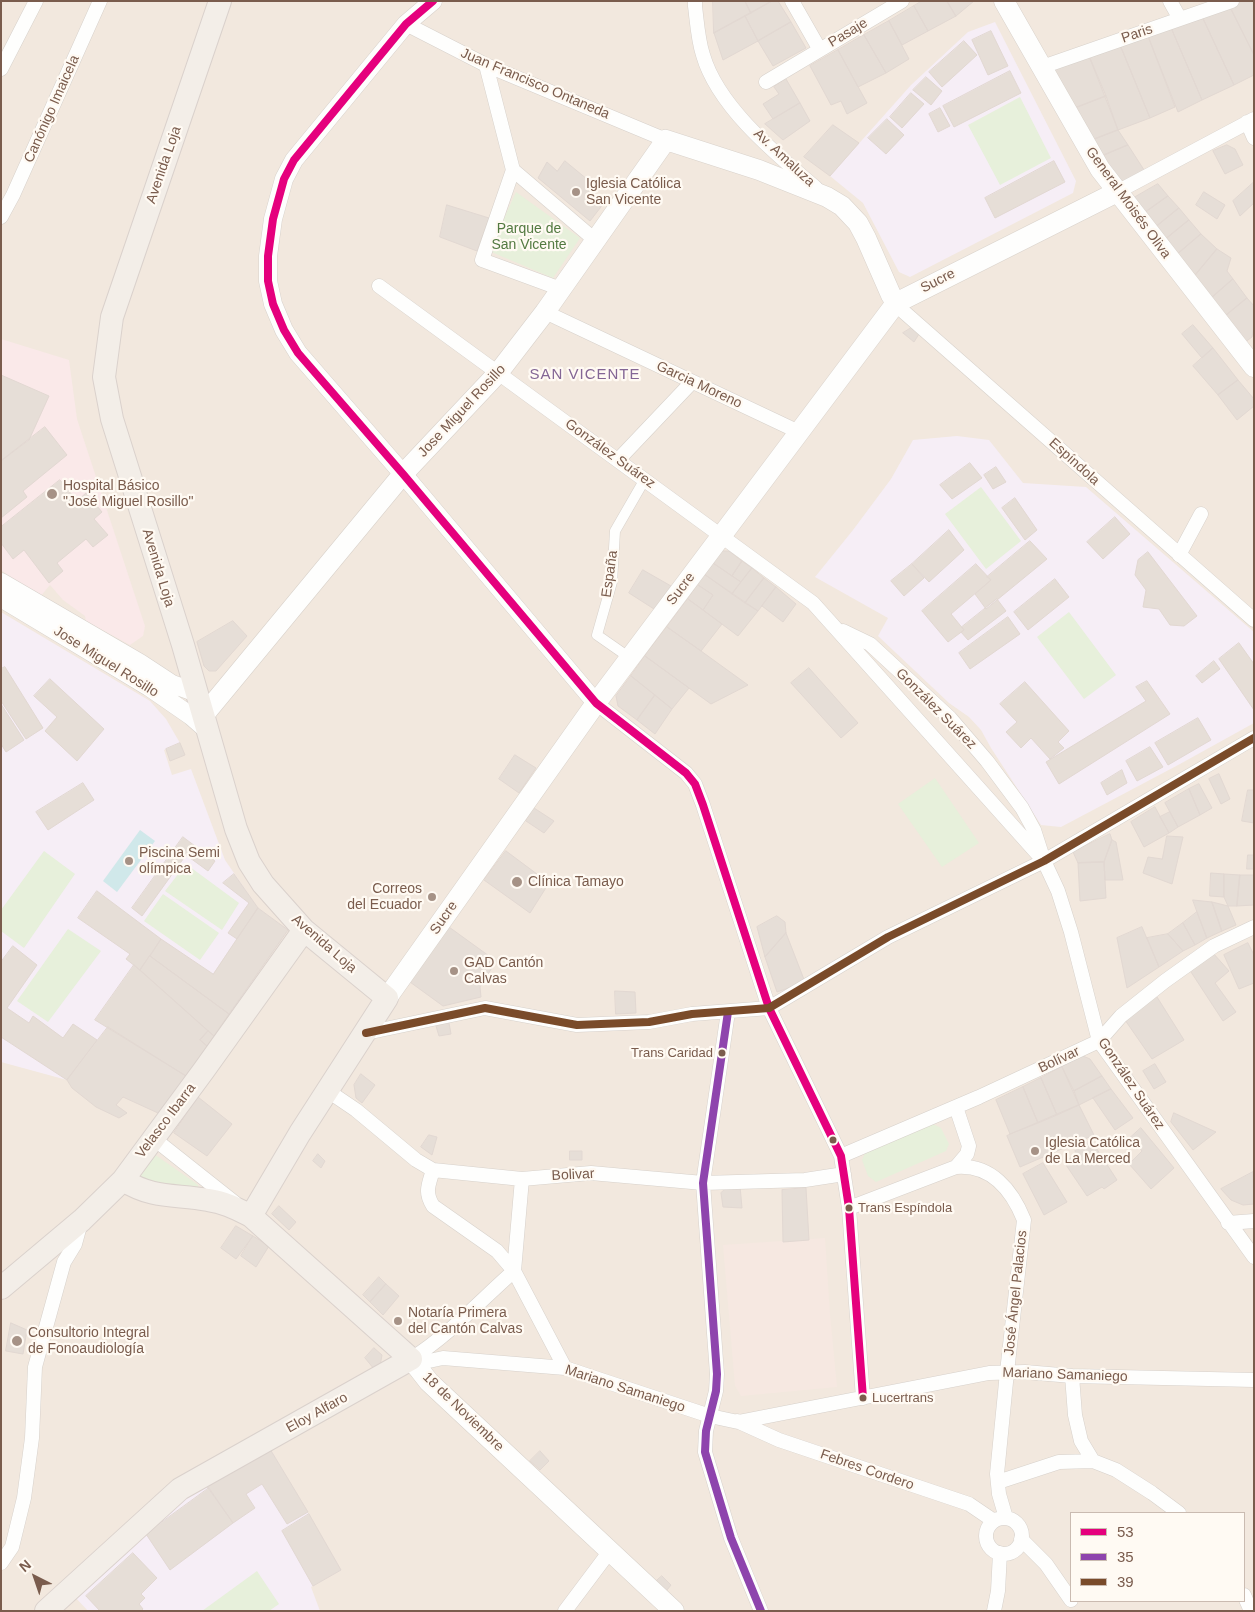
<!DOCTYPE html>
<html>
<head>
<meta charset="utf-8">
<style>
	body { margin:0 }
	#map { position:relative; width:1255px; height:1612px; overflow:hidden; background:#f9f5f0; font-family:Arial,sans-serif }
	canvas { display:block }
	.frame { position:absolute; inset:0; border:2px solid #7a5c4d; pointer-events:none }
	.legend { position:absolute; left:1070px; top:1512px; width:175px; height:90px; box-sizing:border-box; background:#fffaf3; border:1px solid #cabbb1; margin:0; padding:6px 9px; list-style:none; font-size:15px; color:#7a5c4d }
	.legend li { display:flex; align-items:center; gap:10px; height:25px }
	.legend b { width:25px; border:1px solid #cabbb1 }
	.north { position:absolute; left:10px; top:1552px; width:50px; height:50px; -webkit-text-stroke:4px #fffaf3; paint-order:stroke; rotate:319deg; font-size:14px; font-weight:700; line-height:20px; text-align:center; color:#7a5c4d }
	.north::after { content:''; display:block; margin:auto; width:18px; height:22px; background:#7a5c4d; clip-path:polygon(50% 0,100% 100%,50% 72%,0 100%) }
</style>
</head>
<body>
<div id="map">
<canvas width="1255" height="1612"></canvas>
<div class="frame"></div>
<ul class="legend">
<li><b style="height:6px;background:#e5007d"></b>53</li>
<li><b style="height:6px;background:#8e44ad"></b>35</li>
<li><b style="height:6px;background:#7a4b2a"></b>39</li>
</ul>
<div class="north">N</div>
</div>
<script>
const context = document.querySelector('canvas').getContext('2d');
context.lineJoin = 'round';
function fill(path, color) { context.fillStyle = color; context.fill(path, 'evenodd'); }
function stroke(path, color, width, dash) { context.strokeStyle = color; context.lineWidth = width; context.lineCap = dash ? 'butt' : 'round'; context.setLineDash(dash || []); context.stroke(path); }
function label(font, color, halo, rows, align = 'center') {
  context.font = font + ' Arial,sans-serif'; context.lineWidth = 4.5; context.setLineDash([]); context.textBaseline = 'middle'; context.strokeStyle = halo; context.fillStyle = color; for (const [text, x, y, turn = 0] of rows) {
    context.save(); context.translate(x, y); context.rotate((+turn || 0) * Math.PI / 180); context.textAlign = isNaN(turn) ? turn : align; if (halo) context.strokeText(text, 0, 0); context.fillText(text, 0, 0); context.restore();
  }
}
const residential = new Path2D(`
	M1 1H1254V1611H1ZM1071 1513H1244V1601H1071Z`);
const commercial = new Path2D(`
	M825 1238 830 1314 837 1387 741 1396 735 1386 723 1245Z`);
const education = new Path2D(`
	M995 22 1076 181 1073 193 910 277 899 272 863 203 830 176 911 85 968 32Z
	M957 436 989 440 1023 483 1086 487 1254 632V723L1180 764 1061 827 1041 825 991 748 981 730 969 717 949 703 878 636 888 618 815 577 853 530 891 479 913 440Z
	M1 612 150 701 166 719 180 743 164 750 172 775 191 769 225 860 258 908 288 930 229 1014 150 956 140 970 134 966 95 1020 108 1027 67 1080 1 1062Z
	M268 1445 341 1570 311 1587 320 1611H88L74 1596 143 1533 210 1478Z`);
const medical = new Path2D(`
	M1 339 69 360 77 419 145 626 143 636 130 645 86 621 85 616 63 600 50 585 40 597 1 570Z`);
const green = new Path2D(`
	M1020 97 1051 158 1000 185 968 125Z
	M516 192 580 238 553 278 489 251Z
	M981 487 1021 541 986 569 945 514Z
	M1069 612 1116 675 1084 699 1037 637Z
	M935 778 979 843 942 867 898 804Z
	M44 851 75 874 24 948 1 931V910Z
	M186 864 239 903 222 930 165 891Z
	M163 894 219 933 200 960 144 921Z
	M68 929 101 951 48 1022 17 1001Z
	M933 1124 941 1128 949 1144 946 1151 876 1182 868 1176 862 1160 865 1153Z
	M154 1154 194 1182 198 1185V1188L142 1183 139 1174Z
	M257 1571 279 1604 269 1611H202Z`);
const water = new Path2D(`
	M140 830 155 841 117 892 103 881Z`);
const building = new Path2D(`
	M713 1H745L751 13 714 33Z
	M745 1H772L751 13Z
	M772 1H778L791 22 758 41 745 16Z
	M922 1H947L956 16 928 31 914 6Z
	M947 1H974L956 16Z
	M1232 1H1254V55L1228 3Z
	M1228 3 1254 55V75L1234 85 1200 12Z
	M914 6 928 31 902 45 889 21Z
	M1200 12 1234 85 1202 100 1169 23Z
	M745 16 758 41 723 60 714 33Z
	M889 21 909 59 886 73 864 35Z
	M791 22 806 48 773 66 758 41Z
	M1169 23 1202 100 1178 112 1146 31Z
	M991 31 1008 66 988 75 972 40Z
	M1146 31 1175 107 1150 118 1118 40Z
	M864 35 886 73 858 87 838 50Z
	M1118 40 1150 118 1118 130 1087 51Z
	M964 41 977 55 942 87 929 72Z
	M838 50 867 103 847 114 841 101 831 105 810 66Z
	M1087 51 1106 96 1070 110 1045 66Z
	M1010 71 1021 93 954 127 943 106Z
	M926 77 942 91 931 105 913 90Z
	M786 79 800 103 773 119 763 104 779 94 774 87Z
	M911 93 924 104 902 128 890 117Z
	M1106 96 1118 130 1087 142 1070 110Z
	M800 103 810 121 783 140 765 124Z
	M940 108 950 126 938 132 929 114Z
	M887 119 904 135 886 154 868 138Z
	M833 125 859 143 830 176 804 157Z
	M1118 130 1128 145 1097 158 1087 142Z
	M1128 145 1146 173 1117 188 1097 158Z
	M1227 145 1235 149 1243 165 1225 174 1213 151Z
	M565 161 599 189 595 194 604 203 590 221 538 178 547 162 557 171Z
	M1054 161 1065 182 995 218 985 198Z
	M1254 182V203L1240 216 1233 201Z
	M1158 184 1168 196 1140 216 1131 204 1135 197Z
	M1204 192 1225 205 1217 219 1196 205Z
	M1168 196 1179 208 1152 230 1140 216Z
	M447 205 489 218 477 251 440 237Z
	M1179 208 1189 220 1162 242 1152 230Z
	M1189 220 1201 234 1174 257 1162 242Z
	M1201 234 1217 249 1192 279 1174 257Z
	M1217 249 1231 258 1227 271 1233 279 1209 300 1192 279Z
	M1233 279 1247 298 1224 317 1209 300Z
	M1247 298 1254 306V327L1252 337 1244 343 1224 317Z
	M1193 325 1213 348 1202 358 1182 334Z
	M913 327 919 334 914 342 903 333Z
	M1213 348 1238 380 1218 395 1193 366Z
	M1 375 49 396 29 440 1 461Z
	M1238 380 1254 399V406L1237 420 1218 395Z
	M45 427 67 455 23 491 27 497 1 518V461Z
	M970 463 982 478 952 499 940 485Z
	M996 467 1006 482 993 489 984 475Z
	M60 480 77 501 86 493 102 512 94 519 108 535 93 547 86 539 57 563 63 571 49 583 24 550 13 559 1 543V527Z
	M1015 498 1037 530 1025 540 1002 508Z
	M1115 517 1130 534 1103 559 1087 542Z
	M949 530 964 550 929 582 912 564Z
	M1030 541 1047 559 986 609 975 594 991 580 987 577Z
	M721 551H729L742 561 732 576 713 563Z
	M1148 552 1197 616 1184 626 1170 625 1159 609 1143 607 1146 590 1135 575 1138 560Z
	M742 561 752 568 741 582 732 576Z
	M713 563 741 582 732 594 704 574Z
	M912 564 924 578 904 596 891 581Z
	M976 564 991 580 951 614 964 630 948 642 922 611Z
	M752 568 764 578 745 603 732 594Z
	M643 570 671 586 654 609 629 593Z
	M704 574 758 611 738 636 703 610 713 595 698 585Z
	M764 578 776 587 758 611 745 603Z
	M1055 579 1069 597 1028 630 1014 612Z
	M698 585 713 595 703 610 688 599Z
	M776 587 796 604 783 622 762 606Z
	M688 599 722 624 701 651 667 627Z
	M997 599 1006 611 968 640 961 632 964 630 962 627Z
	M1008 617 1020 634 970 669 959 653Z
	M233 621 247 636 216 671H209L204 666 197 642Z
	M667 627 701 651 748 685 711 704 645 656Z
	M1239 643 1254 664V710L1219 659Z
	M645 656 689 688 672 709 631 676Z
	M1214 661 1220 669 1202 683 1196 676Z
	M5 667 43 728 26 739 1 701V669Z
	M809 668 858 723 841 738 791 683Z
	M631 676 655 695 637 720 618 706 616 696Z
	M50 679 104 729 77 761 45 731 57 717 34 696Z
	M1147 681 1170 714 1059 784 1046 762 1146 701 1136 687Z
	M1025 682 1069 731 1058 742 1064 748 1050 759 1031 738 1021 748 1006 732 1017 722 1000 704Z
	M655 695 672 709 655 734 637 720Z
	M1 704 24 740 6 752 1 744Z
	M1198 718 1211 740 1168 765 1155 743Z
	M180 743 185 755 170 761 166 749Z
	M1150 747 1163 767 1137 781 1126 761Z
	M515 755 536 768 519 793 499 779Z
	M1122 770 1127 783 1107 795 1101 783Z
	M1219 774 1230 799 1221 804 1209 779Z
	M83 783 94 800 48 830 36 812Z
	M1199 784 1212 808 1200 815 1189 789Z
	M1189 789 1200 815 1178 827 1165 803Z
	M1248 790H1254V823L1242 821Z
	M1155 807 1169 833 1144 847 1131 822Z
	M534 808 554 821 544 833 526 821Z
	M1170 812 1178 827 1169 833 1160 817Z
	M1110 834 1112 840 1104 862 1078 863 1073 852Z
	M1167 836 1183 837 1172 884 1143 873 1148 857 1162 859Z
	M183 837 215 861 208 871 186 855 142 916 132 908Z
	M1112 840 1116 842 1123 880H1105L1104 862Z
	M506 851 549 883 530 913 484 880Z
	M1248 855H1254V869H1247Z
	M1104 862 1106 898 1080 901 1078 863Z
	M1211 873 1224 874V897L1210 896Z
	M234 874 258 908 237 939 228 933 249 903 223 883Z
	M1224 874 1240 875 1237 906H1228L1224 897Z
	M1240 875H1254V905L1237 906Z
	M97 891 161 939 140 970 126 959 130 954 78 918Z
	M1193 900 1212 902 1222 931 1207 938Z
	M1212 902 1228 906 1236 925 1222 931Z
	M258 908 288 930 229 1014 150 956 161 939 213 974Z
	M1197 912 1207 938 1195 945 1183 923Z
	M777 916 785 922 786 933 765 957 757 927Z
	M1183 923 1195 945 1183 951 1168 934Z
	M449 927 496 961 480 987 481 997 443 1006 410 982Z
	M1142 927 1159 967 1127 988 1117 938Z
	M786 933 805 982 777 992 765 957Z
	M1168 934 1183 951 1159 967 1147 938Z
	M1248 943 1254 955V983L1239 989 1224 955Z
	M13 946 37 965 7 1008 29 1023 33 1016 63 1038 73 1024 97 1040 67 1080 1 1037V962Z
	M1213 953 1229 971 1215 983 1236 1012 1223 1021 1191 972Z
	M150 956 229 1014 214 1036 140 970Z
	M134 965 208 1031 200 1040 207 1046 186 1076 95 1020Z
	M615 991 635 992 636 1013 616 1014Z
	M1157 997 1184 1040 1152 1059 1125 1020Z
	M449 1023 451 1034 439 1036 436 1026Z
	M108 1027 186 1076 158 1113 123 1097 116 1105 127 1113 119 1118 96 1107 72 1088 67 1080Z
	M208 1031 214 1036 207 1046 200 1040Z
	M1083 1056 1090 1059 1102 1076 1074 1091 1062 1067Z
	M1155 1064 1166 1082 1154 1089 1143 1071Z
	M1062 1067 1079 1105 1057 1115 1041 1078Z
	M361 1074 375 1085 362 1103 356 1098 354 1085Z
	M1102 1076 1111 1089 1079 1105 1074 1091Z
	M1041 1078 1057 1115 1038 1123 1023 1087Z
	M1023 1087 1038 1123 1010 1134 996 1100Z
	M1111 1089 1133 1118 1115 1130 1093 1098Z
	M198 1097 232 1124 207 1156 174 1133Z
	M1079 1105 1094 1135 1020 1167 1007 1136Z
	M1174 1113 1216 1132 1193 1150 1171 1122Z
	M1141 1128 1174 1168 1151 1189 1129 1164 1142 1151 1130 1138Z
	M429 1135 437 1137 432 1155 421 1147Z
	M1091 1140 1117 1180 1104 1189 1102 1187 1087 1196 1064 1162 1077 1154 1075 1151Z
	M570 1151H582V1160H570Z
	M318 1154 325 1161 321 1168 313 1161Z
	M1043 1163 1067 1202 1044 1215 1023 1174Z
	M1253 1172 1254 1204 1243 1205 1231 1200 1221 1189Z
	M729 1186H740L742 1208 723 1207 721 1193Z
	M806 1188 809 1240 783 1242 782 1190Z
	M279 1206 296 1222 289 1230 272 1214Z
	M236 1226 253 1236 236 1259 221 1248Z
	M253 1236 269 1246 256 1267 241 1256Z
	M379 1277 386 1284 370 1302 363 1295Z
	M386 1284 399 1296 383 1315 370 1302Z
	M11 1323 27 1330 23 1354 6 1351Z
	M374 1348 382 1355 380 1366 374 1369 365 1358Z
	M270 1449 308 1512 287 1524 262 1484 246 1494 255 1508 233 1523 206 1485Z
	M540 1451 549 1461 540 1470 530 1461Z
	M209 1488 233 1523 170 1570 146 1534Z
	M309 1514 341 1570 313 1586 282 1531Z
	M133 1553 157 1578 141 1594 145 1598 139 1604 143 1609 141 1611H100L86 1596Z
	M662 1576 671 1585 663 1595 652 1585Z`);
const pedestrian = new Path2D(`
	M630 658 597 635 612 582 615 531 645 479`);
const minor = new Path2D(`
	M695 1V6C697 22 698 40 703 55 718 107 776 154 816 188
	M792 1 820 50
	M1170 1 1180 19
	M406 24 486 65 666 140
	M486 65 513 170
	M1042 67 1232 1
	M1 69 36 1
	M766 82 902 1
	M1247 122 1254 138
	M1117 192 1254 119
	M1 217 13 195 100 1
	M379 286 813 603 1044 861
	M561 289 482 260 513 170 595 240
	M896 303 904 312 1254 620
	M545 312 799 432
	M618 460 692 382
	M1179 555 1201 514
	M843 631 870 644 950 718 987 761 1022 808 1034 830 1044 861 1058 891 1071 932 1099 1041 1254 1257
	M596 703 686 773 695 784 703 805 769 1008 841 1156 849 1208 863 1398
	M728 1012 703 1183 717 1374 716 1391 706 1431 705 1452 731 1538 761 1611
	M366 1033 485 1008 577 1025 649 1022 692 1014 769 1008 888 937 1044 861 1254 738
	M328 1091 356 1110 416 1160 433 1170 522 1179 591 1173 703 1183 805 1180 844 1174
	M153 1138 235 1203
	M841 1156 979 1097 1099 1041 1121 1016 1165 981 1214 946 1254 927
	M956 1167 967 1154 969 1146 956 1107
	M433 1170C429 1184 424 1192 433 1206L497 1251 514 1271 565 1368
	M849 1208 956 1167C991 1164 1012 1190 1024 1220L1007 1372 997 1474 999 1494 1006 1518
	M1228 1223 1254 1221
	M411 1359 429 1361 443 1358 565 1368 710 1416 738 1422 989 1373 1025 1372 1072 1376 1254 1380
	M411 1359C449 1335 481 1300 514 1271L522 1179
	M1072 1376 1075 1415 1081 1441 1093 1461
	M737 1421 779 1440 969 1504 994 1521
	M998 1482 1059 1462 1093 1461 1116 1470 1152 1493 1179 1513
	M986 1536a18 18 0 1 1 36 0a18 18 0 1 1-36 0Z
	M1021 1539 1046 1564 1071 1600
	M1 1563 12 1547 24 1498 32 1438 35 1367 64 1262 75 1244 81 1222
	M1244 1595 1251 1611
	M565 1611 610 1551
	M994 1611 998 1591 1000 1553`);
const tertiary = new Path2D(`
	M433 1 406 24 294 160 284 179 273 219 268 256V281L273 304 284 330 298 353 403 474 596 703
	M1 582 140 663 172 684 197 693
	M1 598 149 687 191 716 207 730`);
const secondary = new Path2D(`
	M1004 1 1100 169 1254 367
	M203 716 403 474 498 373 545 312 666 140 759 170 827 197 842 206 858 223 866 238 891 295 896 303
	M387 998 596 703 896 303 1117 192
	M411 1359 429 1382 674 1611`);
const primary = new Path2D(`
	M220 1 112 317 104 377 112 419 183 645 236 829 249 862 263 884 304 930 387 998 300 1133 251 1216
	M1 1288 82 1220 123 1180 204 1070 304 930
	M46 1611 180 1489 411 1359 251 1216C237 1209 224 1202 208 1200 175 1194 153 1199 123 1180`);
const bus1 = new Path2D(`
	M433 1 406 24 294 160 284 179 273 219 268 256V281L273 304 284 330 298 353 403 474 596 703 686 773 695 784 703 805 769 1008 841 1156 849 1208 863 1398`);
const bus2 = new Path2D(`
	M728 1012 703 1183 717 1374 716 1391 706 1431 705 1452 731 1538 761 1611`);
const bus3 = new Path2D(`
	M366 1033 485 1008 577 1025 649 1022 692 1014 769 1008 888 937 1044 861 1254 738`);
const markers = [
	[576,192,5,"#a69286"],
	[52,494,6,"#a69286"],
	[129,861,5,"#a69286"],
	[517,882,6,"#a69286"],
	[432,897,5,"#a69286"],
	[454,971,5,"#a69286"],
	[722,1053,4.5,"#7a5c4d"],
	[833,1140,4.5,"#7a5c4d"],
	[1035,1151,5,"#a69286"],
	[849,1208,4.5,"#7a5c4d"],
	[398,1321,5,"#a69286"],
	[17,1341,6,"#a69286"],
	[863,1398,4.5,"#7a5c4d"]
];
const busNames = [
	["Trans Caridad",713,1053,"right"],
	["Trans Espíndola",858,1208],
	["Lucertrans",872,1398]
];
const streetNames = [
	["Pasaje",848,33,-31],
	["Paris",1137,34,-19],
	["Juan Francisco Ontaneda",535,84,23],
	["Canónigo Imaicela",52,109,-66],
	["Av. Amaluza",784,158,43],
	["Avenida Loja",164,165,-71],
	["General Moisés Oliva",1128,203,54],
	["Sucre",938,281,-27],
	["Garcia Moreno",699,385,25],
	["Jose Miguel Rosillo",462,411,-47],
	["González Suárez",610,454,36],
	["Espíndola",1074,462,42],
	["Avenida Loja",158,568,73],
	["España",610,574,-82],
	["Sucre",681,589,-53],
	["Jose Miguel Rosillo",106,662,32],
	["González Suárez",936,709,45],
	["Sucre",444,918,-55],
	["Avenida Loja",324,944,41],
	["Bolívar",1059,1060,-25],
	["González Suárez",1131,1084,56],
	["Velasco Ibarra",166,1121,-53],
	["Bolivar",573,1175,-3],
	["José Ángel Palacios",1016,1293,-84],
	["Mariano Samaniego",1065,1375,2],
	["Mariano Samaniego",625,1389,18],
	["18 de Noviembre",463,1412,44],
	["Eloy Alfaro",317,1413,-29],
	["Febres Cordero",867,1470,19]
];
const poiNames = [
	["Iglesia Católica",586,184],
	["San Vicente",586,200],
	["Hospital Básico",63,486],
	["\"José Miguel Rosillo\"",63,502],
	["Piscina Semi",139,853],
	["olímpica",139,869],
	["Clínica Tamayo",528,882],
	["Correos",422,889,"right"],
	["del Ecuador",422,905,"right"],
	["GAD Cantón",464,963],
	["Calvas",464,979],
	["Iglesia Católica",1045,1143],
	["de La Merced",1045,1159],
	["Notaría Primera",408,1313],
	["del Cantón Calvas",408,1329],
	["Consultorio Integral",28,1333],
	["de Fonoaudiología",28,1349]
];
const parkNames = [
	["Parque de",529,229],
	["San Vicente",529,245]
];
const neighbourhoodNames = [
	["SAN VICENTE",585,375]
];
fill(residential, '#f2e8de');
fill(commercial, '#f6e8e1');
fill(education, '#f6eef6');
fill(medical, '#fae9e9');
fill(green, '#e7f0db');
fill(water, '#d0e8ea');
fill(building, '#e6ded7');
stroke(building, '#e2d8d2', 1);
stroke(pedestrian, '#d7d1cb', 11);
stroke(minor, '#d7d1cb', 15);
stroke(tertiary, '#d7d1cb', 19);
stroke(secondary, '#d9d2cb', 21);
stroke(primary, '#dad1cc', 24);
stroke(pedestrian, '#fefefd', 10);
stroke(minor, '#fefefd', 14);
stroke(tertiary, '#fefefd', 18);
stroke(secondary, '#fefefd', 20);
stroke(primary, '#f3eee8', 22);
stroke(bus1, '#e5007d', 8);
stroke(bus2, '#8e44ad', 8);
stroke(bus3, '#7a4b2a', 8);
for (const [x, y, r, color] of markers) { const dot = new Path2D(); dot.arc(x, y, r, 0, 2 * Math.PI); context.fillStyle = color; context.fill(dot); stroke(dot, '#fffaf3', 2); }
label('13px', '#7a5c4d', '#fffaf3', busNames, 'left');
label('14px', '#7a5c4d', '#fffaf3', streetNames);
label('14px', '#7a5c4d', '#fffaf3', poiNames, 'left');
label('14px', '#537a41', '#fffaf3', parkNames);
context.letterSpacing = '1px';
label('15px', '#846695', '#fffaf3', neighbourhoodNames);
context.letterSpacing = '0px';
</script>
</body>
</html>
